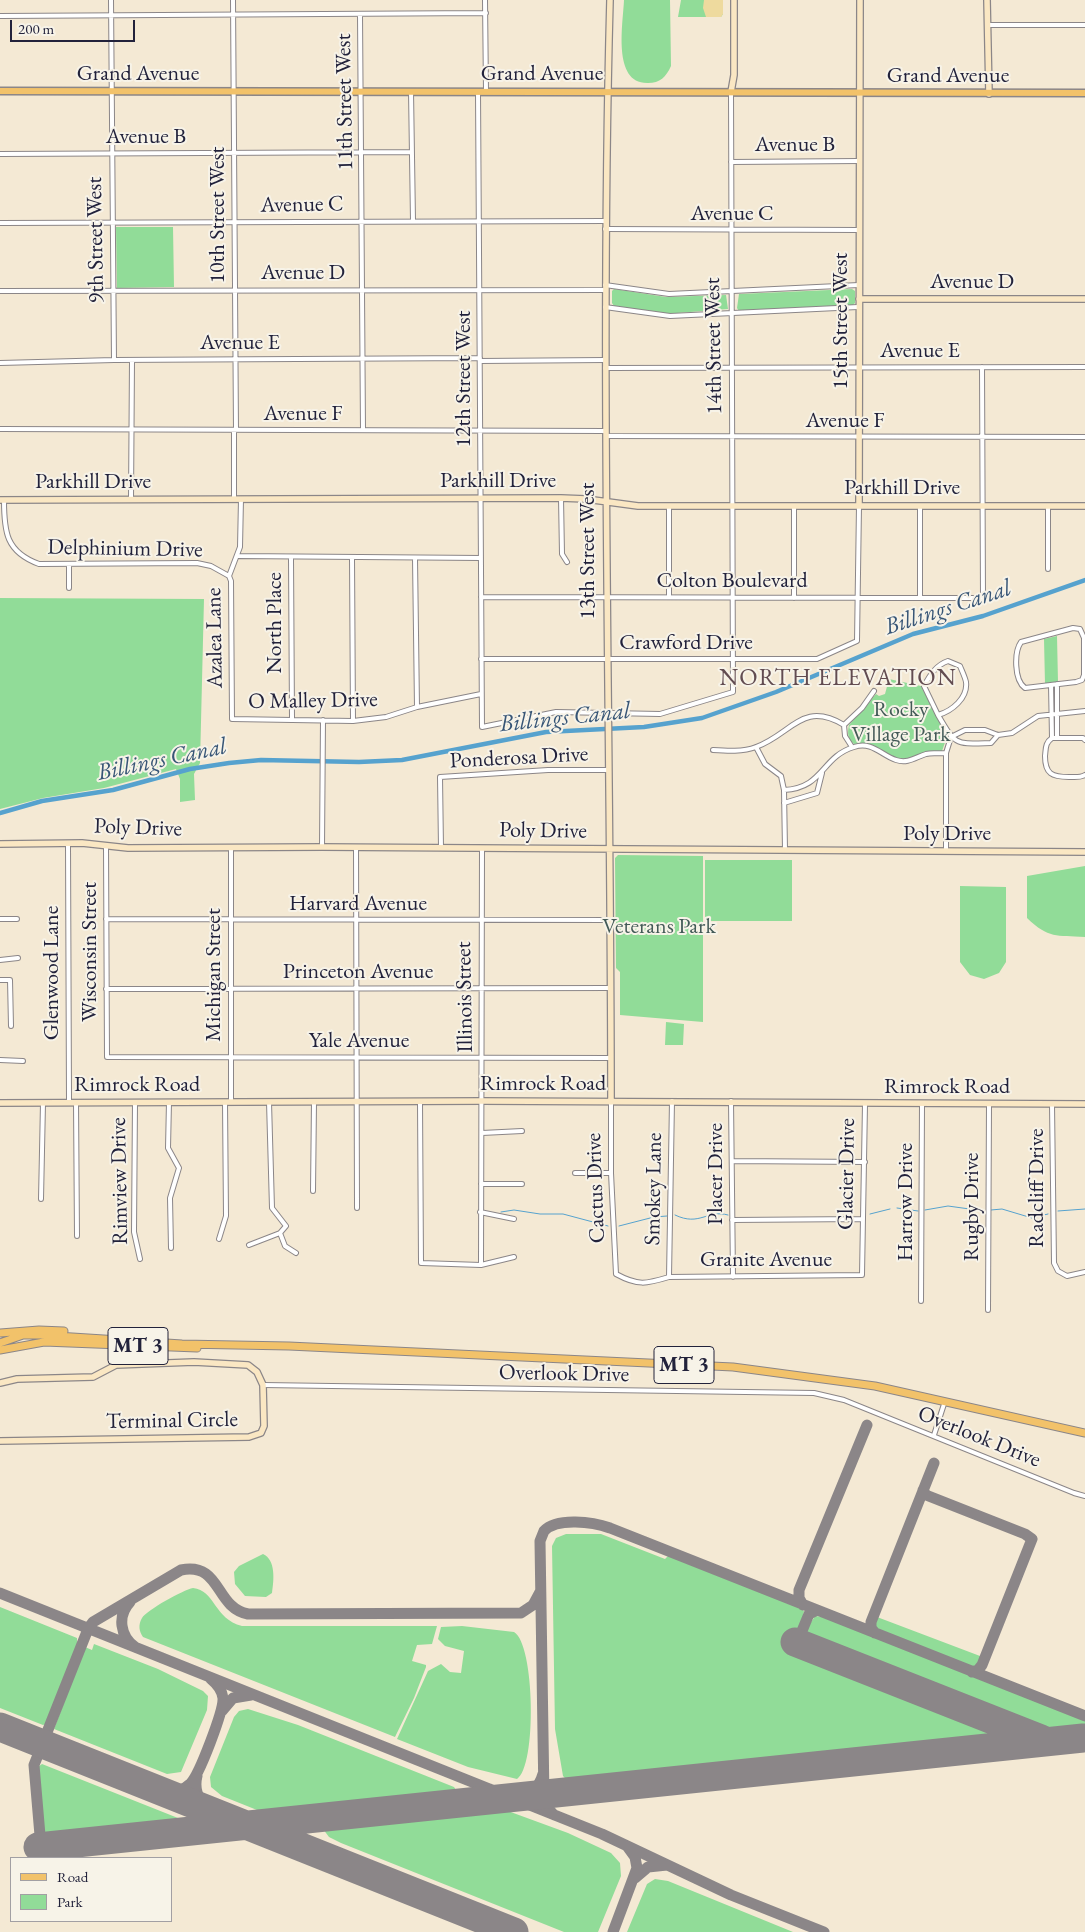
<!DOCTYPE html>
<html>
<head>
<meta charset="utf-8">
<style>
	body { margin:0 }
	#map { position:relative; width:1085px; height:1932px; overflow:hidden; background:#f4e9d4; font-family:"EB Garamond",serif }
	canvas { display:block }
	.legend { position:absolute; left:10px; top:1857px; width:162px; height:65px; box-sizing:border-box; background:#f7f3e8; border:1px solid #a29fa3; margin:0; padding:6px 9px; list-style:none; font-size:15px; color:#22223b }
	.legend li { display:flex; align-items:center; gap:10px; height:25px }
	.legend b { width:25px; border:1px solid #a29fa3 }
	.scale { position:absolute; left:10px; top:20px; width:125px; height:22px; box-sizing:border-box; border:2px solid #22223b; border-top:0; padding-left:6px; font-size:15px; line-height:18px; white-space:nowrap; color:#22223b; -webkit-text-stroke:4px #f7f3e8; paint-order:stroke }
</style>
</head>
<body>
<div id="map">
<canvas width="1085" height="1932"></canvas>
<ul class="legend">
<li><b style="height:6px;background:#f2c26a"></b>Road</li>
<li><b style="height:14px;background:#91dc98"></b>Park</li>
</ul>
<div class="scale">200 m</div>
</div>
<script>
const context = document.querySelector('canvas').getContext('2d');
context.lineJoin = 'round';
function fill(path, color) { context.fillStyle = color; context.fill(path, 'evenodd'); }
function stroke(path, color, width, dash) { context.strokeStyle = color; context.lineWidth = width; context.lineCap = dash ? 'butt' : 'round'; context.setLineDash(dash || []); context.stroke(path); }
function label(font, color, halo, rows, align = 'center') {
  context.font = font + ' "EB Garamond",serif'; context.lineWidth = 4; context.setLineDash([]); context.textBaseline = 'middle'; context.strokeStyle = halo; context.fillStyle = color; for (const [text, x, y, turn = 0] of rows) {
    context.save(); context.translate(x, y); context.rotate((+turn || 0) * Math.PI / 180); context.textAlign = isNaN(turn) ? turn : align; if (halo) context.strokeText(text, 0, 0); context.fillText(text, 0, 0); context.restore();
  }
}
const green = new Path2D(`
	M624 0H670L671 66C666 77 660 83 648 83 612 84 623 24 624 0Z
	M681 0H723V14L721 17H678Z
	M116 227H173L174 287 117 288Z
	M614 289 666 297 726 295 728 309 665 314 614 306 612 303V291Z
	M852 289 855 291V303L852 306 739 311 737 308 739 294Z
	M0 598 204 599 200 763 194 774 195 800 180 802V779L176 769 104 788 43 798 0 809Z
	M1057 636 1058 682 1045 684 1044 639Z
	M889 679 921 686 948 734 942 751C931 752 913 760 903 759 883 757 882 742 854 744 848 739 847 733 849 725L876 694 879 696 885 694Z
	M618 855 703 856V1022L620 1015V972L616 968 615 858Z
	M705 860H792V921H705Z
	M1085 866V937C1056 935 1049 939 1027 918V876Z
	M960 886 1006 887V962L999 973 984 979 970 975 960 962Z
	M666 1022 684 1024 683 1045H665Z
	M566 1534H601L665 1559 669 1555 798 1607 804 1611 802 1621 792 1649 999 1731 1000 1739 574 1784 573 1780 566 1779 563 1776 555 1729 552 1546 556 1538Z
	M263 1554C276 1560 274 1580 272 1593L266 1597 245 1596 235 1584 234 1572 239 1566Z
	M193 1588C215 1590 214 1619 242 1626H437L432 1644 417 1645 412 1661 426 1665V1667L414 1698 395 1737 143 1637C139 1631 138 1625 142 1618 147 1610 183 1590 193 1588Z
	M0 1607 77 1638V1648L46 1724 43 1725 0 1708Z
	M815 1616 824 1617 1085 1721V1730L1052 1734 1040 1732 805 1639 806 1630Z
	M877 1617 980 1656 982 1660 979 1666 971 1667 878 1630 874 1624Z
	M462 1626 514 1632C535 1644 537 1767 517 1779L468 1767 397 1739 428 1671 441 1664 450 1672 461 1673 464 1651 445 1646 438 1639 441 1627Z
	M94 1644 158 1669 203 1691 208 1696 207 1710 181 1772 167 1774 54 1729 85 1647 92 1650Z
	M248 1709 298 1725 454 1787 458 1793 455 1796 272 1816 222 1796 211 1787 210 1777 234 1717 239 1711Z
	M42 1764 183 1820 187 1824 49 1838 44 1832 38 1767Z
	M497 1807 568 1833 611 1853 620 1863 621 1876 598 1932H564L341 1843 329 1837 323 1829 328 1825Z
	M655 1879 668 1881 793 1932H627L647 1884Z`);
const sand = new Path2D(`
	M704 0H723V14L721 17H706L703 8Z`);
const stream = new Path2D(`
	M897 1208 918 1211
	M925 1210 948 1206 984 1211
	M991 1210 1002 1209 1032 1218 1048 1214
	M1058 1211 1085 1209
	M501 1212 514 1210 540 1214H563L608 1226
	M870 1214 890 1209
	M675 1215C700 1227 707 1209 728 1215
	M619 1226 654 1217 667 1216`);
const canal = new Path2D(`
	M0 813 42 801 113 790 190 769 229 763 261 760 359 762 402 760 546 732 644 727 702 718 776 692 913 634 983 616 1085 580`);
const taxiway = new Path2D(`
	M923 1490 926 1495 1025 1534 1032 1539 982 1665 978 1670 972 1672
	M0 1593 602 1834 731 1895 824 1932
	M130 1602C117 1616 120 1636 135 1647
	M803 1605 799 1598V1590L867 1425
	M875 1633 871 1628V1622L934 1463
	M797 1643 809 1614 817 1610
	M222 1711 233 1698 251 1695
	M1083 1738 1085 1737
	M197 1776C193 1792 200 1804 214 1813
	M161 1792C172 1793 182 1792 190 1784 199 1776 224 1710 223 1698 222 1690 217 1684 211 1679
	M511 1797C527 1799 539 1789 543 1774
	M488 1801 493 1796 490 1789
	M554 1815 547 1807 544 1799 540 1541 544 1531C557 1517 593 1522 610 1528L1085 1716
	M41 1847 34 1765 88 1629 93 1622 181 1570C222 1562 214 1607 248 1614L521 1613 533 1605 540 1592
	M635 1878 648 1867 667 1865
	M613 1932 637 1868 635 1857 627 1846`);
const runway = new Path2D(`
	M795 1642 1041 1739
	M0 1727 514 1932
	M38 1847 1083 1738`);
const street = new Path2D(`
	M111 0 114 360
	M233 0 236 430
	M485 0 486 91
	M360 14 363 430
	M0 16 486 13
	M987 25H1085
	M411 91 413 221
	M478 92 482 727 556 712 660 714 733 692 731 92
	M0 154 411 152
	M731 162 859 161
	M0 223 605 221
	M605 229 859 230
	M605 285 669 294 859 285
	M0 291 605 290
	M605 307 670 316 858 307
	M480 361 605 360
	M0 363 114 360 480 358
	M605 368 1085 367
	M0 429 605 431
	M234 430V499
	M606 436 1085 437
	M561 498 562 554 567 562
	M241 499 240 547 229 576 231 581 232 719 353 721 386 717 417 707 481 694
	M4 500C4 532 6 552 39 564L197 563 211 566 229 576
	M131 500 132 360
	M794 506V598
	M920 506V598
	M238 556 481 558
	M352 557 353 721
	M291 558 292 719
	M415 558 417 707
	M1048 569V506
	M69 588V565
	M481 597 983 598 982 367
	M669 597V506
	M1073 628 1080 629 1084 638V675L1082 680 1076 682 1025 688C1014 680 1014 652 1021 642Z
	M481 659H817L857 641 859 506
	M948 661 960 666C962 671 965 677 966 682 968 698 952 711 938 715L924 686C930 675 936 665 948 661Z
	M1057 684V738
	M1051 685 1052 738
	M938 715C956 746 955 744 991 743L998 735
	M1085 740 1083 738H1052C1045 743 1046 748 1045 756 1045 774 1052 777 1069 777 1075 777 1080 778 1085 775
	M756 747 765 764 781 776 784 790 785 850
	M852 747 845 736 844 725 862 708 874 691
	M713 750C727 751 743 752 756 747 792 734 802 700 844 725
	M784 790C824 788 821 757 854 747 872 741 881 755 896 760 908 764 916 757 926 754 932 753 939 753 946 753
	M784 803 817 793 822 773
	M68 843 69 1102
	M106 846 107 1057 611 1058
	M322 847 323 720
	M356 847 357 1208
	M231 848V1102
	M441 848 440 777 548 770H609
	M946 851V753L951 737 965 730H985L998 735 1012 733 1038 716 1085 711
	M0 919H17
	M106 919 610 920
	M0 960 18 958
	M0 980H10L11 1026
	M106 989 611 988
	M0 1060 23 1061
	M731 1101 733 1277
	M76 1102 77 1236
	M135 1102 134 1232 140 1259
	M169 1102 168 1148 179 1168 170 1198 171 1248
	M420 1102 421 1263 481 1265 514 1257
	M611 1102V1173L616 1274C638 1286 646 1284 669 1277L862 1275 865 1104
	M1052 1104 1054 1263 1058 1271 1067 1276 1085 1272
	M482 1133 522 1131
	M732 1161 865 1162
	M575 1173H611
	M481 1184H522
	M313 1191 314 1102
	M41 1199 43 1103
	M480 1212 514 1219
	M732 1220 863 1219
	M280 1233 285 1246 296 1253
	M219 1239 226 1216 225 1102
	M249 1245 280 1233 286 1226 272 1208 269 1102
	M481 1265 482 848
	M669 1277 672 1101
	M921 1301 922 1104
	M988 1310 989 1104
	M263 1385 814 1393 844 1400 1074 1493 1085 1496
	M934 1435 945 1401`);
const secondary = new Path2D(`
	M610 0C600 367 611 734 611 1102
	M987 0 989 94
	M731 92 734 75V0
	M859 299H1085
	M0 500 561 498 586 499 638 506H1085
	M859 506 860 0
	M0 844 82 843 128 848 322 847 1085 852
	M0 1103 482 1101 1085 1104
	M0 1383 17 1379 93 1377 116 1365 194 1362 248 1365 257 1372 263 1385 264 1426 261 1433 249 1437 0 1441`);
const primary = new Path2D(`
	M0 91 1085 93`);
const highway = new Path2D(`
	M0 1333 39 1330 64 1331
	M0 1343 23 1335H41L182 1344 289 1346 733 1367 875 1386 1085 1433
	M0 1350 44 1342 197 1348`);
const shields = [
	[138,1346,60],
	[684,1365,60]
];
const shieldNames = [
	["MT 3",138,1346],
	["MT 3",684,1365]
];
const streetNames = [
	["Grand Avenue",138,74],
	["Grand Avenue",542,74],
	["Grand Avenue",948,76],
	["11th Street West",345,102,-91],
	["Avenue B",146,137],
	["Avenue B",795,145],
	["Avenue C",302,205,-1],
	["Avenue C",732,214],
	["10th Street West",218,215,-90],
	["9th Street West",96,240,-91],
	["Avenue D",303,273],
	["Avenue D",972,282],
	["15th Street West",841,321,-90],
	["Avenue E",240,343],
	["14th Street West",714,346,-91],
	["Avenue E",920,351],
	["12th Street West",464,379,-90],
	["Avenue F",303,414],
	["Avenue F",845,421],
	["Parkhill Drive",498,481],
	["Parkhill Drive",93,482],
	["Parkhill Drive",902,488],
	["Delphinium Drive",125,549,1],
	["13th Street West",588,551,-90],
	["Colton Boulevard",732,581],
	["North Place",275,623,-90],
	["Azalea Lane",215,638,-91],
	["Crawford Drive",686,643],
	["O Malley Drive",313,701,-1],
	["Ponderosa Drive",519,758,-3],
	["Poly Drive",138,828,2],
	["Poly Drive",543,831,1],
	["Poly Drive",947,834],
	["Harvard Avenue",358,904],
	["Wisconsin Street",90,952,-90],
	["Princeton Avenue",358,972],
	["Glenwood Lane",52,973,-90],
	["Michigan Street",214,975,-90],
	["Illinois Street",465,997,-91],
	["Yale Avenue",359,1041],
	["Rimrock Road",543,1084],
	["Rimrock Road",137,1085],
	["Rimrock Road",947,1087],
	["Placer Drive",716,1174,-90],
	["Glacier Drive",847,1174,-89],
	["Rimview Drive",120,1181,-91],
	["Cactus Drive",596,1188,-92],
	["Radcliff Drive",1037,1188,-90],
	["Smokey Lane",654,1189,-89],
	["Harrow Drive",906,1202,-90],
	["Rugby Drive",972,1207,-90],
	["Granite Avenue",766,1260],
	["Overlook Drive",564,1374,1],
	["Terminal Circle",172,1421,-1],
	["Overlook Drive",979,1437,22]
];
const parkNames = [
	["Rocky",901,710],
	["Village Park",901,735],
	["Veterans Park",659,927]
];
const waterNames = [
	["Billings Canal",948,608,-18],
	["Billings Canal",565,718,-6],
	["Billings Canal",162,760,-12]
];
const neighbourhoodNames = [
	["NORTH ELEVATION",838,678]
];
fill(green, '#91dc98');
fill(sand, '#eeda9e');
stroke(stream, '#56a2ce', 1);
stroke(canal, '#56a2ce', 4.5);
stroke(taxiway, '#8b8688', 11);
stroke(runway, '#8b8688', 29);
stroke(street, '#8b8688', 6);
stroke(secondary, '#8b8688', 8);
stroke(primary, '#8b8688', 9);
stroke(highway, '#8b8688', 9);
stroke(street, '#fff', 4);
stroke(secondary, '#fae7c3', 5.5);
stroke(primary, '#f2c26a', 6);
stroke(highway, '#f2c26a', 7);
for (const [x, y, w] of shields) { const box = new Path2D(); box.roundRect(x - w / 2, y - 18.5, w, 37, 4); context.fillStyle = '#f7f3e8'; context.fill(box); stroke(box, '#22223b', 1); }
label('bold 21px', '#22223b', null, shieldNames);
label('22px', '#22223b', '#f7f3e8', streetNames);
label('22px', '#435a57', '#f7f3e8', parkNames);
label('italic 24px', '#375576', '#f7f3e8', waterNames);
context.letterSpacing = '1px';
label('24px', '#624c51', '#f7f3e8', neighbourhoodNames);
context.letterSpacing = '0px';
</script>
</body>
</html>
